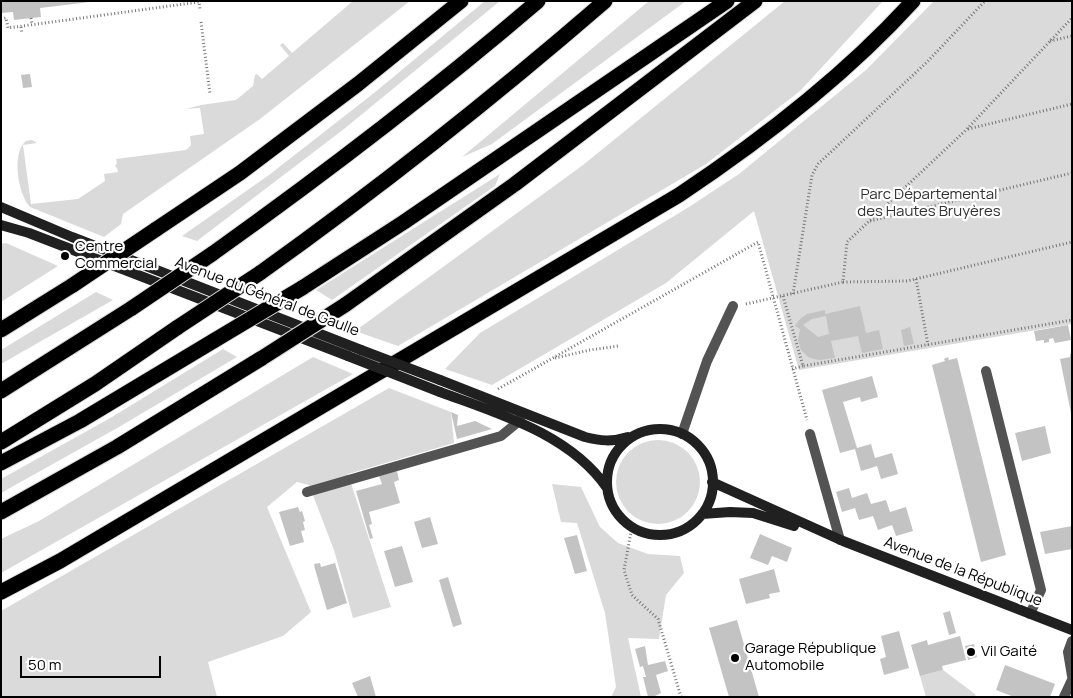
<!DOCTYPE html>
<html>
<head>
<meta charset="utf-8">
<style>
	body { margin:0 }
	#map { position:relative; width:1073px; height:698px; overflow:hidden; background:#fff; font-family:Manrope,sans-serif }
	canvas { display:block }
	.frame { position:absolute; inset:0; border:2px solid #000; pointer-events:none }
	.scale { position:absolute; left:20px; top:656px; width:141px; height:22px; box-sizing:border-box; border:2px solid #000; border-top:0; padding-left:6px; font-size:15px; line-height:18px; white-space:nowrap; color:#000; -webkit-text-stroke:4px #fff; paint-order:stroke }
</style>
</head>
<body>
<div id="map">
<canvas width="1073" height="698"></canvas>
<div class="frame"></div>
<div class="scale">50 m</div>
</div>
<script>
const context = document.querySelector('canvas').getContext('2d');
context.lineJoin = 'round';
function fill(path, color) { context.fillStyle = color; context.fill(path, 'evenodd'); }
function stroke(path, color, width, dash) { context.strokeStyle = color; context.lineWidth = width; context.lineCap = dash ? 'butt' : 'round'; context.setLineDash(dash || []); context.stroke(path); }
function label(font, color, halo, rows, align = 'center') {
  context.font = font + ' Manrope,sans-serif'; context.lineWidth = 4.5; context.setLineDash([]); context.textBaseline = 'middle'; context.strokeStyle = halo; context.fillStyle = color; for (const [text, x, y, turn = 0] of rows) {
    context.save(); context.translate(x, y); context.rotate((+turn || 0) * Math.PI / 180); context.textAlign = isNaN(turn) ? turn : align; if (halo) context.strokeText(text, 0, 0); context.fillText(text, 0, 0); context.restore();
  }
}
const green = new Path2D(`
	M353 1H410L260 119 123 214 121 224 104 237 30 207C18 194 11 153 26 141L32 140 37 143 23 145 31 204 78 199 105 181 104 174 118 172 117 168 115 166 117 163 116 159 186 150 191 145 190 136 204 134 200 108 186 109 201 105 236 100 253 86 255 75 257 74 262 79 289 56 280 45 283 43 292 53Z
	M485 1H500L344 129 197 241 182 236 269 175 374 93Z
	M649 1H686L492 144 462 157Z
	M785 1H883L800 91 706 164 398 346 355 331 583 165Z
	M934 1H1072V324L799 370 754 211 666 283 492 385 445 369 480 333 689 207 739 174 866 70Z
	M500 174 495 186 332 300 316 290Z
	M6 243 58 266 1 302V244Z
	M96 292 113 300 1 364V350Z
	M223 349 237 357 119 427 1 493V479L112 417Z
	M313 357 353 374 1 573V539L39 521Z
	M389 388 451 412 454 443 348 474 391 607 353 618 334 550 309 485 297 482 267 507 311 612 283 636 208 662 217 697H1V611Z
	M616 482a42 42 0 1 1 84 0a42 42 0 1 1-84 0Z
	M552 484 581 487 600 527 618 543 648 554 680 556 684 573 666 595 659 639 628 638 641 697H611L616 687 605 613 577 523 561 522Z
	M943 670 975 694 976 697H926L920 676Z`);
const building = new Path2D(`
	M1 1H90V2L40 8 41 17 14 20 13 12 1 13Z
	M30 74 32 87 23 88 21 75Z
	M860 306 866 333 879 330 883 349 862 353 858 336 831 341 835 358 819 360 814 359 808 357 801 350 798 340 800 329 795 326 800 319 807 314 825 310V314ZM826 316 829 334 818 337 803 325 812 319Z
	M1068 325 1071 340 1055 343 1053 338 1049 339V342L1044 343V340L1036 341 1034 331Z
	M910 327 914 344 904 346 901 330Z
	M1072 353V413H1071L1060 359 1070 357V354Z
	M948 357 949 360 957 358 1006 555 981 562 932 365 945 361 944 359Z
	M872 376 878 397 861 402 860 397 843 402 857 448 871 444 875 458 892 453 898 474 881 479 877 466 861 471 855 449 840 453 822 390Z
	M451 412 458 415 457 426 475 421 492 429 457 439Z
	M1045 426 1051 453 1022 461 1015 433Z
	M397 471 399 480 394 482 400 503 369 512 372 524 369 525 373 538 370 539 356 491 382 484 379 476Z
	M849 488 852 498 867 493 871 504 886 500 890 512 906 507 913 531 896 536 892 525 878 530 873 516 859 520 855 508 842 512 836 492Z
	M298 507 300 512 302 511 305 521 303 522 305 530 301 531 304 542 290 546 279 512Z
	M430 517 438 544 422 548 414 522Z
	M1072 526V549L1045 554 1040 532Z
	M760 534 792 548 787 562 772 556 768 565 750 558Z
	M577 535 587 571 575 574 564 538Z
	M402 546 413 582 395 587 384 551Z
	M320 563 321 567 335 563 347 603 327 610 315 569 314 564Z
	M774 569 780 592 769 594 770 598 746 604 739 579Z
	M448 577 462 624 453 627 439 580Z
	M950 611 956 633 949 635 943 613Z
	M737 620 759 697H729L709 628Z
	M899 631 909 668 884 675 880 659 886 657 881 636Z
	M960 636 966 660 942 666 943 670 920 676 911 645 927 640 928 645Z
	M974 644 977 657 968 660 965 646Z
	M645 646 648 665 665 661 668 671 656 675 661 693 653 697H648L643 677H646L643 666 640 667 635 649Z
	M1005 665 1055 684 1050 697H1014L996 690Z
	M370 676 376 697H358L352 683Z`);
const path = new Path2D(`
	M31 18 32 25
	M1 19 6 18 8 28 199 2 200 9
	M201 22 210 94
	M21 27 22 33
	M1050 41 1072 36
	M968 129 1072 104
	M870 221 1072 173
	M916 279 928 345
	M843 282 907 281 1072 242
	M793 294 812 175 818 164 927 62 985 1
	M783 296 803 366 1072 320
	M746 304 843 282 847 242 966 130 1072 18
	M555 358 590 350 618 346
	M792 369 803 366
	M498 389 758 242 807 420
	M632 527 624 570 632 595 658 619 681 697`);
const lane = new Path2D(`
	M986 371 1041 590 1030 614
	M682 434 707 361 733 306
	M810 434 840 540
	M307 492 501 436 518 422 522 415
	M1072 641 1068 652 1072 676
	M1064 697 1072 680`);
const secondary = new Path2D(`
	M1 207 72 237 361 350
	M1 225 29 233 348 356
	M440 380 585 437C600 441 612 442 628 437
	M440 392C499 414 570 434 607 488
	M607 482a53 53 0 1 1 106 0a53 53 0 1 1-106 0Z
	M712 482 843 541 1072 630
	M702 514 730 512 753 513 794 526`);
const highway = new Path2D(`
	M155 230 240 173 358 84 461 1
	M212 254C324 174 433 91 538 1
	M260 273C379 188 494 97 605 1
	M302 288 404 222 727 1
	M345 305 515 184 755 1
	M1 330 73 285
	M1 391 132 308
	M1 442 95 384 178 327
	M1 463 80 421 215 340
	M1 512 117 447 262 358
	M1 592 60 561 679 195C763 139 845 76 913 1`);
const secondaryBridge = new Path2D(`
	M361 350 440 380
	M348 356 440 392`);
const highwayBridge = new Path2D(`
	M73 285 155 230
	M132 308 212 254
	M178 327 260 273
	M215 340 302 288
	M262 358 345 305`);
const markers = [
	[65,256,5,"#000"],
	[971,652,5,"#000"],
	[735,658,5,"#000"]
];
const parkNames = [
	["Parc Départemental",929,195],
	["des Hautes Bruyères",929,212]
];
const poiNames = [
	["Centre",75,247],
	["Commercial",75,264],
	["Garage République",745,649],
	["Automobile",745,666],
	["Vil Gaité",981,652]
];
const streetNames = [
	["Avenue du Général de Gaulle",267,297,21],
	["Avenue de la République",963,572,21]
];
fill(green, '#dadada');
fill(building, '#c3c3c3');
stroke(highway, '#dbdbdb', 17);
stroke(path, '#757575', 3, [1, 2.5]);
stroke(lane, '#535353', 10);
stroke(secondary, '#202020', 10);
stroke(highway, '#000', 15);
stroke(highwayBridge, '#dbdbdb', 17, []);
stroke(secondaryBridge, '#202020', 10);
stroke(highwayBridge, '#000', 15);
for (const [x, y, r, color] of markers) { const dot = new Path2D(); dot.arc(x, y, r, 0, 2 * Math.PI); context.fillStyle = color; context.fill(dot); stroke(dot, '#fff', 2); }
label('15px', '#313131', '#fff', parkNames);
label('15px', '#000', '#fff', poiNames, 'left');
label('15px', '#000', '#fff', streetNames);
</script>
</body>
</html>
